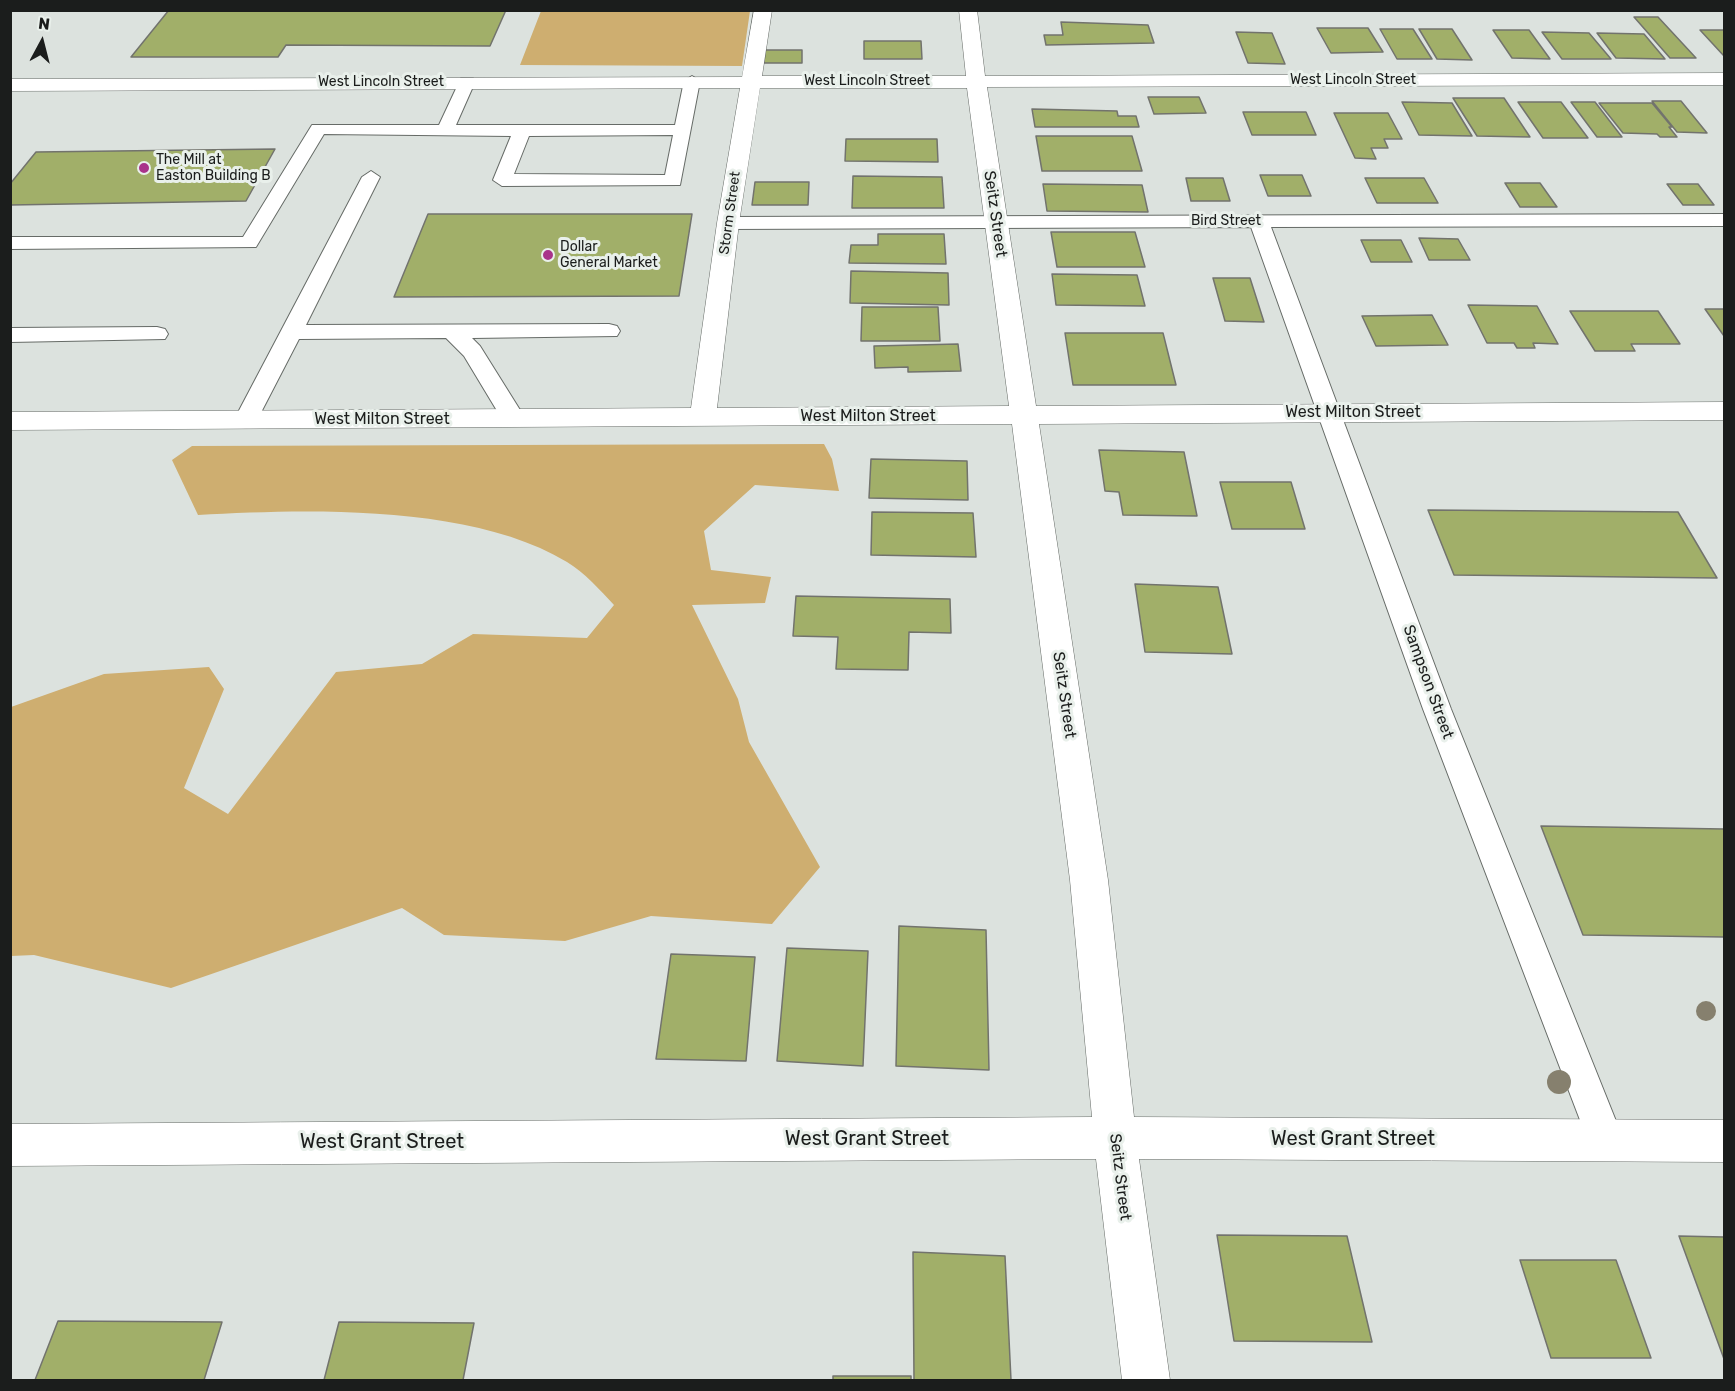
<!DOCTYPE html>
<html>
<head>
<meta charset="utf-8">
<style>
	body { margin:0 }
	#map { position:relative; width:1735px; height:1391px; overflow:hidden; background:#dce2de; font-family:Rubik,sans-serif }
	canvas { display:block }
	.frame { position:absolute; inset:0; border:12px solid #1b1d1c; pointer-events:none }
	.north { position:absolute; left:12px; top:12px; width:60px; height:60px; -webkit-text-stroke:4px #e9f0eb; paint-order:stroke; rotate:7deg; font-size:16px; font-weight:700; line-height:24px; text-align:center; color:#1b1d1c }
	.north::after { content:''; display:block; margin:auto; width:21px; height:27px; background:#1b1d1c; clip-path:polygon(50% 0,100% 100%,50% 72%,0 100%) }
</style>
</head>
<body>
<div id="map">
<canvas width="1735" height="1391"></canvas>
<div class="frame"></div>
<div class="north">N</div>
</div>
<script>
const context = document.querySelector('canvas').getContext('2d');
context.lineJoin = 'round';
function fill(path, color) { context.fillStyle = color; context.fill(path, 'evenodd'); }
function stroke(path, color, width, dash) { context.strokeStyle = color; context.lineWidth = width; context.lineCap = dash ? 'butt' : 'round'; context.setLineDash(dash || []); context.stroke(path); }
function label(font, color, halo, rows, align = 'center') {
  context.font = font + ' Rubik,sans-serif'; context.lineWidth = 6; context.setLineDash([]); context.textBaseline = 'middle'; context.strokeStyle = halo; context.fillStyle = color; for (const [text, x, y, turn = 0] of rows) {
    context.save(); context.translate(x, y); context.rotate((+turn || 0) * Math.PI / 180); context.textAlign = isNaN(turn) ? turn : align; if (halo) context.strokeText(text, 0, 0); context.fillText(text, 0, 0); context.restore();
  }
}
const green = new Path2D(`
	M541 11V10L750 11 742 66 520 65Z
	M824 444 832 459 839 491 755 485 704 531 711 570 771 577 765 603 692 605 738 699 749 742 820 867 772 924 651 916 565 941 444 935 402 908 171 988 34 955 11 956V707L104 674 209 667 224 689 184 788 228 814 336 672 422 664 473 634 587 638 614 605C601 591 584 572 567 562 471 504 308 509 198 515L172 460 192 446Z`);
const building = new Path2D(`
	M169 10H506L490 46 286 45 278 57H131Z
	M1634 17H1658L1696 58H1670Z
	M1061 22 1148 25 1154 43 1046 45 1044 35H1063Z
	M1317 28H1368L1383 52 1331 53Z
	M1380 29H1413L1432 59H1397Z
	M1419 29H1452L1472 60 1437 59Z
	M1493 30H1529L1550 59 1512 58Z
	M1700 30H1724V56Z
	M1236 32 1272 33 1285 64 1248 63Z
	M1542 32 1589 33 1611 59H1562Z
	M1597 33 1644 34 1665 59 1616 58Z
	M864 41H921L922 59H864Z
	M765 50H802V63H764Z
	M1148 97H1199L1206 113 1154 114Z
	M1453 98H1504L1530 137 1477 136Z
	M1652 101H1681L1707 133 1677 132Z
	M1402 102 1452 103 1472 136 1419 135Z
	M1518 102H1561L1588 138H1543Z
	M1571 102H1595L1622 137H1597Z
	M1599 103H1652L1672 127H1669L1677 137H1660L1657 134 1623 133Z
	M1032 109 1117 111 1118 116H1136L1139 127H1035Z
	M1243 112H1306L1316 135H1252Z
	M1334 113H1388L1402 139H1384L1388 148H1371L1376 159 1355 158Z
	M1036 136H1132L1142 171H1042Z
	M846 139H937L938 162 845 161Z
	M275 149 246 201 10 205V184L36 152Z
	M1260 175H1302L1311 196H1268Z
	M853 176 942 177 944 208H852Z
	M1186 178H1223L1230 201H1191Z
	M1365 178H1424L1438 203H1377Z
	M755 182H809L808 205H752Z
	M1505 183H1540L1557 207H1520Z
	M1043 184 1142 185 1148 212 1047 211Z
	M1667 184H1698L1714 205H1683Z
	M428 214H692L679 296 394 297Z
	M1051 232H1135L1145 267H1057Z
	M878 234H944L946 264 849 263 851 245H878Z
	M1419 238 1458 239 1470 260H1429Z
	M1361 240H1401L1412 262H1371Z
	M851 271 948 273 949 305 850 303Z
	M1052 274 1137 275 1145 306 1056 305Z
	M1213 278H1250L1264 322 1225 321Z
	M1468 305 1537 306 1558 344 1533 343 1535 348H1517L1514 343H1487Z
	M862 307H938L940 341H861Z
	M1705 309H1724V336Z
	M1570 311H1658L1680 344H1631L1635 351H1595Z
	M1432 315 1448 345 1376 346 1362 316Z
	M1065 333H1163L1176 385H1073Z
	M958 344 961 371 908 372V367L875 368 874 346Z
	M1099 450 1184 452 1197 516 1123 515 1119 492 1105 491Z
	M871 459 967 461 968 500 869 498Z
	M1220 482H1291L1305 529H1232Z
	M1428 510 1678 512 1717 578 1454 575Z
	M872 512 973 513 976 557 871 555Z
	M1135 584 1218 587 1232 654 1145 652Z
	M796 596 950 599 951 633 909 632 908 670 836 669 838 637 793 636Z
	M1541 826 1724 829V937L1583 935Z
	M899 926 986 930 989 1070 896 1066Z
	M787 948 868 951 863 1066 777 1061Z
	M671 954 755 957 746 1061 656 1059Z
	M1217 1235 1347 1236 1372 1342 1234 1341Z
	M1679 1236 1724 1237V1359Z
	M913 1252 1005 1256 1011 1380H914Z
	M1520 1260H1616L1651 1358H1551Z
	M58 1321 222 1322 204 1380H35Z
	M339 1322 474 1323 463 1380H324Z
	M833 1376H911V1380H833Z`);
const service = new Path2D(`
	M692 76 700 81 680 185 502 186 493 180 511 136 324 134 256 247 10 249V237H243L312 125H439L461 78H473L475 82 456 125H675L684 81ZM673 135 665 175 514 174 529 136Z
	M371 171 380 177 306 325 609 324 617 326 620 331 617 336 472 338 480 346 525 418 521 424 513 426 505 424 464 356 446 338 299 339 254 426 246 428 238 426 234 420 362 177Z
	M1724 214V226L1271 227 1451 709 1624 1141 1619 1154 1606 1159 1593 1154 1588 1141 1423 709 1251 227 728 229 718 223 728 217Z
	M157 327 165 329 168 334 165 339 10 342V328Z`);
const minor = new Path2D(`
	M754 10H772L762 76H966L959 10H977L985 76 1724 73V85L987 87 1036 406 1724 402V420L1039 424 1108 880 1134 1117 1724 1120V1162L1139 1159 1170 1380H1122L1096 1159 10 1166V1124L1092 1117 1070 880 1012 424 10 430V412L691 408 717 223 740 88 10 91V79L742 77ZM760 88H967L1009 406 717 408 739 223Z`);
const trees = [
	[1706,1011,10],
	[1559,1082,12]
];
const markers = [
	[144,168,6,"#a9338a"],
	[548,255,6,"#a9338a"]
];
const farStreetnames = [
	["West Lincoln Street",1353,80],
	["West Lincoln Street",867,81],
	["West Lincoln Street",381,82],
	["Storm Street",730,213,-82],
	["Bird Street",1226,221]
];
const farPoinames = [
	["The Mill at",156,160],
	["Easton Building B",156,176],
	["Dollar",560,247],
	["General Market",560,263]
];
const streetNames = [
	["Seitz Street",995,214,82],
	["West Milton Street",1353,412],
	["West Milton Street",868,416],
	["West Milton Street",382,419],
	["Sampson Street",1428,682,70],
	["Seitz Street",1064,695,82],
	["Seitz Street",1120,1177,83]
];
const nearStreetnames = [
	["West Grant Street",867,1139],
	["West Grant Street",1353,1139],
	["West Grant Street",382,1142]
];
fill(green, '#ceae70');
fill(building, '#a1af69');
stroke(building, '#72736d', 1.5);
stroke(service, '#666b67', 2);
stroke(minor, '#666b67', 1);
fill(service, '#fff');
fill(minor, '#fff');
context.fillStyle = '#86806e';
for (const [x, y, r] of trees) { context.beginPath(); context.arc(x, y, r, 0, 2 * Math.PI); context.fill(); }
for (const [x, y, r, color] of markers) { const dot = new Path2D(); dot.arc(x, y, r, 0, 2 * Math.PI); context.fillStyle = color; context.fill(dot); stroke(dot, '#e9f0eb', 2); }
label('14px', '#1b1d1c', '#e9f0eb', farStreetnames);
label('14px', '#1b1d1c', '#e9f0eb', farPoinames, 'left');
label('16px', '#1b1d1c', '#e9f0eb', streetNames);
label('20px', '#1b1d1c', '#e9f0eb', nearStreetnames);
</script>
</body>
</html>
